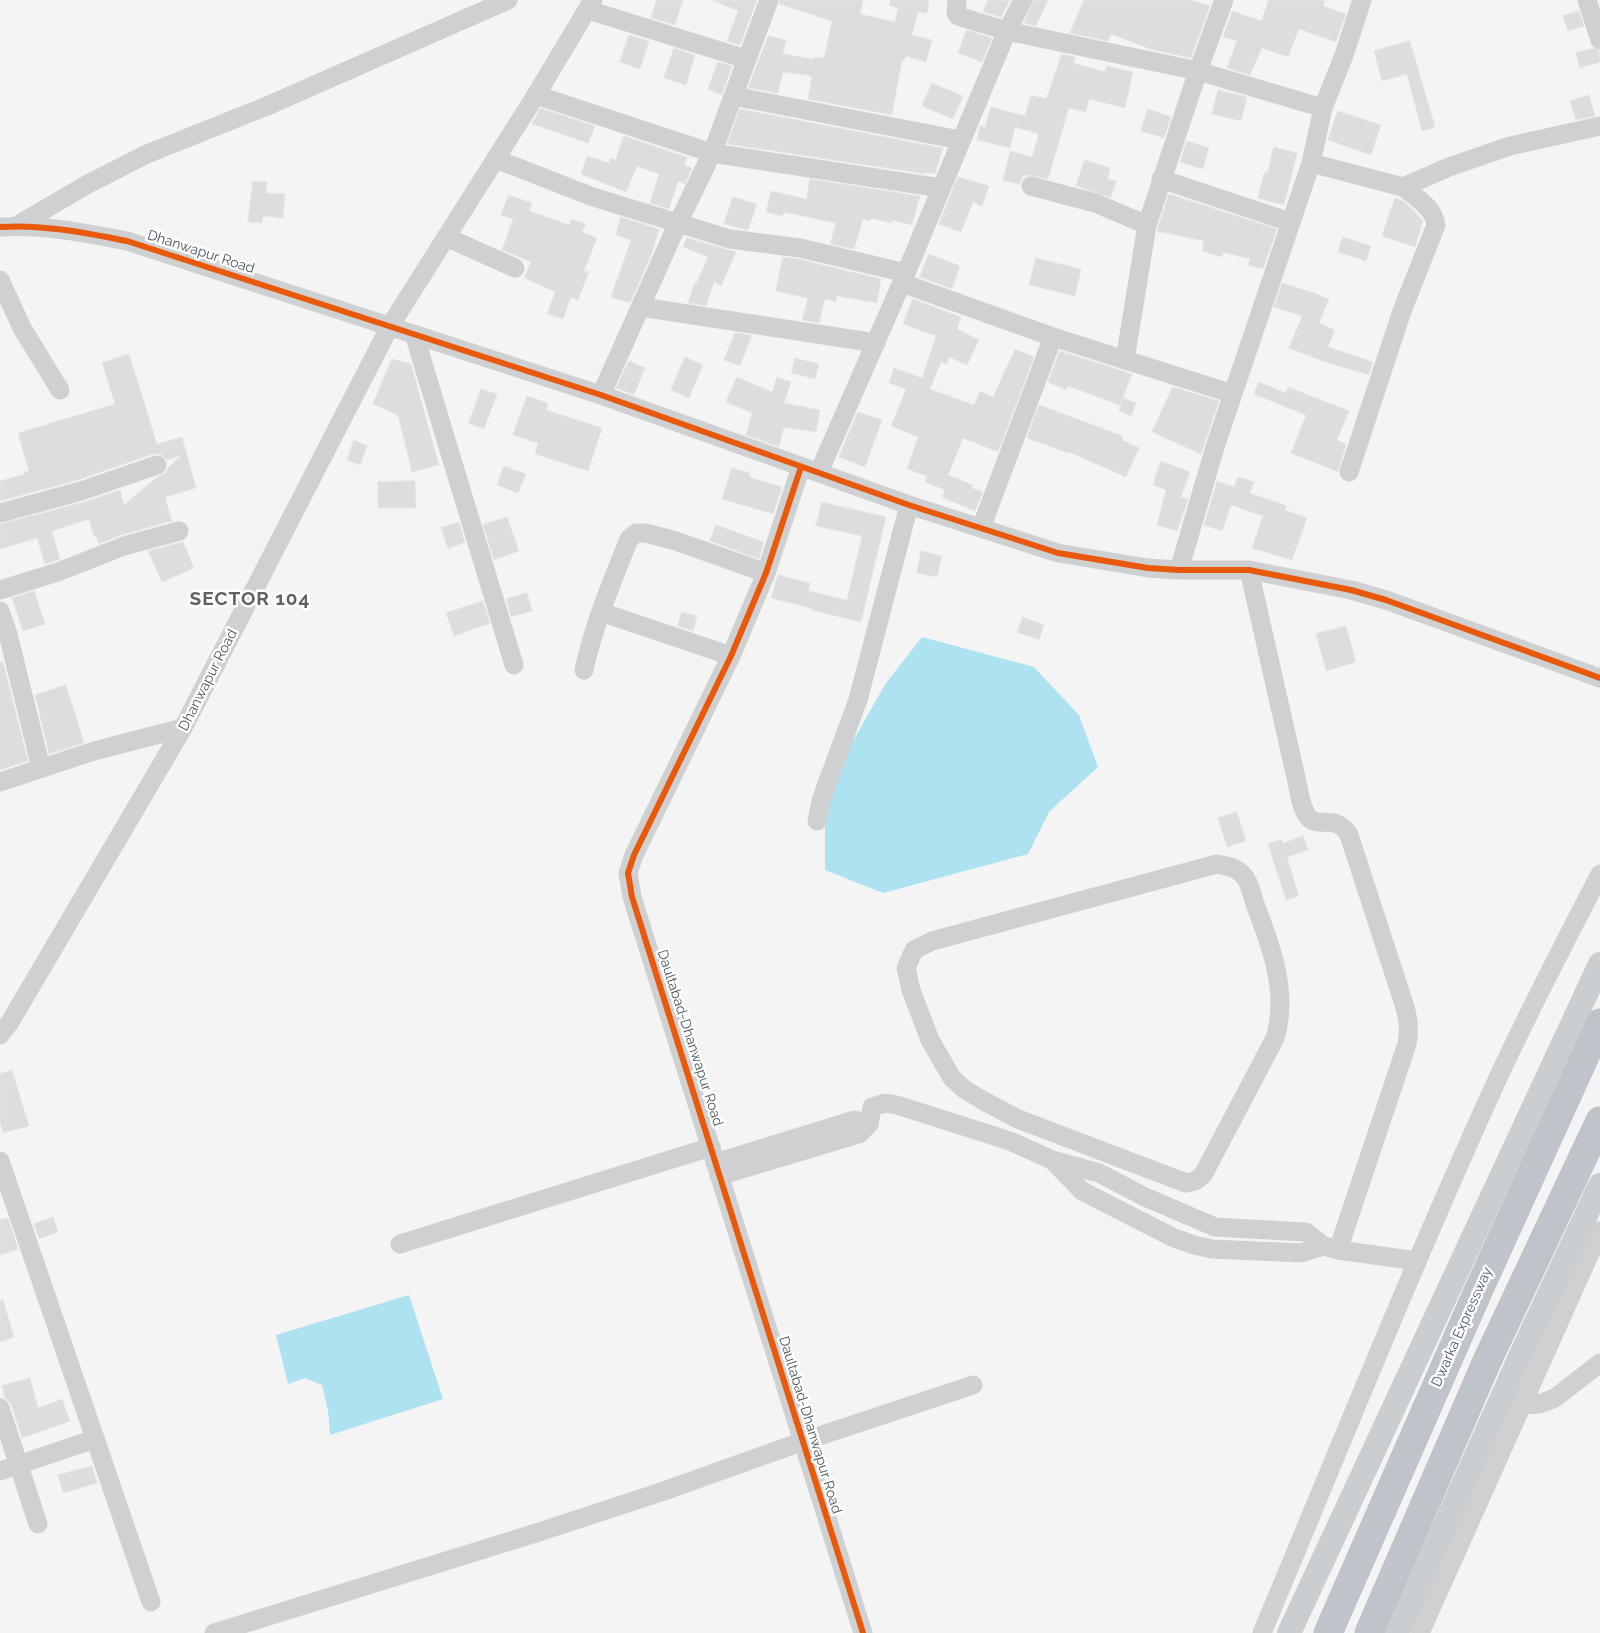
<!DOCTYPE html>
<html>
<head>
<meta charset="utf-8">
<style>
	body { margin:0 }
	canvas { display:block; background:#f4f4f4 }
</style>
</head>
<body>
<canvas width="1600" height="1633"></canvas>
<script>
const context = document.querySelector('canvas').getContext('2d');
context.lineJoin = 'round';
function fill(path, color) { context.fillStyle = color; context.fill(path, 'evenodd'); }
function stroke(path, color, width, dash) { context.strokeStyle = color; context.lineWidth = width; context.lineCap = dash ? 'butt' : 'round'; context.setLineDash(dash || []); context.stroke(path); }
function label(font, color, halo, rows, align = 'center') {
  context.font = font + ' Raleway,sans-serif'; context.lineWidth = 5; context.setLineDash([]); context.textBaseline = 'middle'; context.strokeStyle = halo; context.fillStyle = color; for (const [text, x, y, turn = 0] of rows) {
    context.save(); context.translate(x, y); context.rotate((+turn || 0) * Math.PI / 180); context.textAlign = isNaN(turn) ? turn : align; if (halo) context.strokeText(text, 0, 0); context.fillText(text, 0, 0); context.restore();
  }
}
const water = new Path2D(`
	M922 637 1034 667 1079 715 1098 767 1049 812 1028 854 883 893 825 870V790L886 683Z
	M409 1295 443 1399 330 1435 328 1411 322 1385 305 1378 288 1384 276 1335Z`);
const building = new Path2D(`
	M657 0H683L675 25 651 18Z
	M712 0H757L740 45 727 41 738 11Z
	M780 0H863L860 14 895 22 898 8 890 6V0H929L927 13 918 12 912 35 932 40 926 62 906 56 904 61 902 60 892 115 808 99 812 76 783 72 778 93 748 88 768 36 786 40 783 54 814 59 815 57 824 58 832 21 779 4Z
	M988 0H1010L1001 17 983 12Z
	M1034 0H1048L1036 26 1024 23Z
	M1084 0H1190L1210 6 1191 58 1150 49 1111 34 1108 41 1070 33Z
	M1269 0H1325L1323 6 1346 14 1336 42 1299 29 1288 57 1262 48 1250 75 1227 68 1237 41 1223 37 1232 11 1261 21Z
	M1579 11 1584 26 1568 31 1563 16Z
	M967 30 992 38 982 62 958 53Z
	M629 35 649 41 640 69 620 62Z
	M1410 41 1435 127 1422 131 1407 74 1382 81 1374 51Z
	M674 48 695 55 686 85 664 78Z
	M1593 48 1599 51 1600 62 1580 68 1576 53Z
	M1062 54 1076 57 1073 63 1105 72 1107 66 1133 72 1125 108 1089 99 1086 112 1069 108 1048 179 1029 175 1022 176 1020 184 1003 181 1010 151 1032 157 1039 134 1015 127 1010 148 977 140 980 126 985 127 991 107 1025 116 1031 95 1046 99Z
	M718 62 732 66 722 95 708 89Z
	M932 83 963 96 953 119 922 106Z
	M1218 90 1247 97 1241 121 1212 114Z
	M1589 95 1595 116 1576 120 1570 101Z
	M541 108 595 126 588 143 532 124Z
	M740 109 943 148 935 174 926 172V174L727 144Z
	M1148 109 1171 117 1164 138 1141 131Z
	M1338 111 1381 125 1371 155 1328 140Z
	M624 136 687 157 684 165 692 168 685 184 678 181 669 209 650 203 659 174 637 166 626 192 581 174 587 156 609 163 611 158 615 160Z
	M1187 141 1209 148 1203 169 1180 162Z
	M1274 147 1297 153 1284 205 1258 198 1264 173H1267Z
	M1085 160 1110 168 1108 179 1116 181 1111 198 1076 186Z
	M958 177 989 186 982 206 973 202 961 232 939 224Z
	M810 179 920 196 912 225 892 220 891 223 871 218 870 221 863 219 854 249 830 244 836 223 784 212 783 216 766 212 771 191 806 199Z
	M253 181 267 182 266 193 285 194 283 218 263 216 262 223 248 222Z
	M1169 194 1277 229 1263 269 1248 265 1250 259 1223 252 1222 257 1202 251 1204 241 1157 231Z
	M509 195 532 203 529 211 569 225 571 219 586 224 582 232 597 238 584 271 589 272 578 300 571 297 563 319 547 314 555 292 524 278 531 262 502 250 513 219 501 215Z
	M733 197 757 204 748 230 724 224Z
	M1395 198 1403 201 1411 208 1423 221 1415 247 1382 236Z
	M621 217 659 229 652 253 630 303 611 297 631 240 616 235Z
	M1343 237 1371 246 1366 261 1338 252Z
	M687 238 736 252 721 286 714 282 706 306 688 303 695 282H697L708 257 683 247Z
	M929 254 960 266 952 289 920 277Z
	M783 257 798 259 881 279 877 303 837 296 836 302 825 299 819 323 802 320 808 298 776 291Z
	M1036 258 1081 269 1075 296 1029 285Z
	M1282 283 1311 292 1329 299 1319 323 1335 330 1328 347 1373 362 1369 375 1323 361 1289 348 1302 316 1274 307Z
	M913 299 961 317 957 329 979 340 967 365 949 357 947 364 941 362 930 389 974 405 980 391 993 397 1015 349 1034 357 998 452 963 438 948 475 973 485 972 488 983 492 975 511 942 497 945 490 925 482 927 476 907 469 918 437 891 426 906 389 889 383 894 368 922 378 936 336 903 324Z
	M735 333 752 335 740 366 724 360Z
	M1060 351 1132 374 1120 405 1068 386 1066 390 1048 382Z
	M129 354 157 444 182 437 196 488 165 497 172 521 121 535 99 544 96 536H94L89 519 52 531 60 559 45 564 37 538 0 549V524L84 502 120 490 124 505 157 477 165 473 168 468 182 455 167 460 160 454H153L78 480 0 501V481L25 474 24 472 29 471 18 433 115 404 102 363Z
	M685 357 703 365 689 398 671 390Z
	M795 358 819 364 815 379 792 373Z
	M392 359 411 364 439 465 412 472 398 415 373 404Z
	M629 361 645 368 634 395 616 388Z
	M737 377 772 392 777 377 791 382 784 403 820 410 816 432 784 427 779 447 746 435 752 413 726 402Z
	M1259 382 1286 393 1288 387 1349 411 1337 440 1346 444 1338 472 1291 453 1306 415 1254 394Z
	M1173 387 1219 401 1201 454 1152 432Z
	M481 389 497 394 484 429 469 423Z
	M527 396 548 403 546 410 602 428 588 471 535 454 538 443 513 435Z
	M1124 398 1136 403 1131 416 1119 411Z
	M1039 405 1123 436 1122 440 1139 448 1126 477 1069 452 1068 453 1027 438Z
	M858 412 882 420 865 467 839 457Z
	M354 440 367 446 360 465 347 460Z
	M1161 461 1190 472 1181 497 1188 499 1177 531 1157 525 1166 490 1153 485Z
	M504 466 526 474 518 493 497 485Z
	M732 468 750 473 749 477 782 487 773 514 722 499Z
	M1238 477 1254 482 1250 493 1287 506 1285 510 1307 518 1292 560 1252 548 1263 516 1231 505 1222 531 1204 525 1217 481 1234 487Z
	M415 481 416 508H378V482Z
	M822 502 886 517 861 622 811 610V608L771 598 778 575 810 583 808 591 847 600 862 536 816 526Z
	M507 517 519 551 494 560 483 525Z
	M459 522 465 542 448 549 441 528Z
	M716 525 764 542 759 559 710 541Z
	M183 542 194 568 162 582 148 551Z
	M921 551 942 556 937 577 917 573Z
	M34 591 45 624 23 631 12 598Z
	M527 593 532 611 511 617 506 599Z
	M483 601 490 623 454 636 446 613Z
	M682 612 697 616 693 631 678 626Z
	M1023 617 1044 625 1039 640 1017 632Z
	M1346 626 1356 662 1326 671 1316 634Z
	M0 662H3L28 761 0 770Z
	M66 685 84 743 49 754 35 695Z
	M1237 812 1246 841 1227 847 1218 818Z
	M1303 836 1308 850 1287 857 1299 896 1286 900 1268 844 1281 839 1283 843Z
	M12 1070 29 1126 3 1133 0 1122V1074Z
	M53 1217 58 1232 39 1239 34 1224Z
	M8 1218 18 1249 0 1255V1220Z
	M3 1300 14 1337 0 1342V1301Z
	M30 1378 38 1408 62 1399 70 1421 22 1438 11 1404 5 1398 2 1386Z
	M92 1466 97 1483 63 1493 58 1475Z`);
const minor = new Path2D(`
	M957 0 956 13 958 16 1007 31 1198 71 1323 108
	M1587 0 1600 40
	M588 10 746 59
	M536 95 712 153 941 188
	M733 96 960 140
	M496 159 593 197 730 239 800 248 906 273
	M1311 163 1403 187 1449 167 1510 146 1600 126
	M1161 179 1290 222
	M1031 186 1095 203 1147 225
	M16 226 88 184 147 154 267 106 508 0
	M0 227C42 224 85 233 127 241L601 395 909 505 1058 553 1148 568 1179 570H1249L1351 590 1386 600 1600 678
	M446 237 515 268
	M0 280 22 328 60 390
	M902 283 1053 337 1233 394
	M641 307 876 343
	M414 334 514 665
	M1125 360 1147 225 1198 71 1224 0
	M601 395 678 223 712 153 769 0
	M801 467 766 573 731 656 634 855 628 873 632 897C710 1142 784 1388 863 1633
	M819 472 906 273 1007 31 1023 0
	M1349 472 1402 311 1436 225C1434 208 1416 197 1403 187
	M0 513 81 491 157 465
	M981 528 1053 337
	M1179 570 1215 447 1311 163 1323 108 1344 55 1362 0
	M1249 570 1297 782C1299 792 1301 808 1308 817 1318 829 1336 813 1349 835L1403 1001C1408 1016 1410 1028 1407 1044L1338 1250
	M0 590 58 572 124 546 179 531
	M0 611 8 634 41 768
	M601 612 731 656
	M584 670C594 624 612 582 629 539L636 533H646L676 541 766 573
	M0 782 94 751 183 728
	M817 821 821 801 828 781 858 700 909 505
	M1217 864C1228 866 1236 867 1244 876 1250 882 1252 896 1255 904 1271 946 1289 993 1275 1038L1203 1175 1195 1181 1186 1183 1018 1119 982 1100 964 1089 952 1078 930 1040 911 990 906 968 914 950 932 941Z
	M0 1035 10 1022 183 728 390 326 536 95 593 0
	M1052 1160 1082 1191 1174 1238 1194 1245 1212 1249 1301 1253 1324 1246
	M0 1161 151 1602
	M715 1163 854 1120 869 1124
	M719 1176 859 1134 869 1124 872 1107 885 1103 897 1105 1010 1141 1052 1160 1099 1173 1145 1197 1215 1227 1306 1232 1324 1246 1338 1250 1417 1261
	M400 1244 711 1147
	M1522 1405 1539 1404 1555 1398 1600 1363
	M0 1408 38 1524
	M0 1471 95 1439
	M214 1633 536 1533 661 1492 801 1442 973 1385
	M1262 1633C1338 1452 1411 1269 1492 1091 1525 1018 1563 946 1600 874
	M1420 1633 1600 1231`);
const major = new Path2D(`
	M1289 1633 1600 964
	M1397 1633 1524 1348 1600 1185`);
const highway = new Path2D(`
	M1328 1633 1476 1296 1600 1023
	M1369 1633 1487 1361 1600 1121`);
const cycleway = new Path2D(`
	M0 227C42 224 85 233 127 241L601 395 909 505 1058 553 1148 568 1179 570H1249L1351 590 1386 600 1600 678
	M801 467 766 573 731 656 634 855 628 873 632 897C710 1142 784 1388 863 1633`);
const streetNames = [
	["Dhanwapur Road",201,252,18],
	["Dhanwapur Road",208,680,-63],
	["Daultabad-Dhanwapur Road",690,1038,72],
	["Dwarka Expressway",1462,1327,-66],
	["Daultabad-Dhanwapur Road",810,1425,73]
];
const districtNames = [
	["SECTOR 104",250,599]
];
fill(water, '#aee2f0');
fill(building, '#ddddde');
stroke(building, '#e5e6e7', 1);
stroke(highway, '#b9bec3', 29);
stroke(minor, '#ced0d2', 19);
stroke(major, '#caced1', 24);
stroke(highway, '#bec4c9', 28);
stroke(cycleway, '#e8590c', 6);
label('14px', '#4a5661', '#fff', streetNames);
context.letterSpacing = '1px';
label('bold 19px', '#5f6368', '#fff', districtNames);
context.letterSpacing = '0px';
</script>
</body>
</html>
